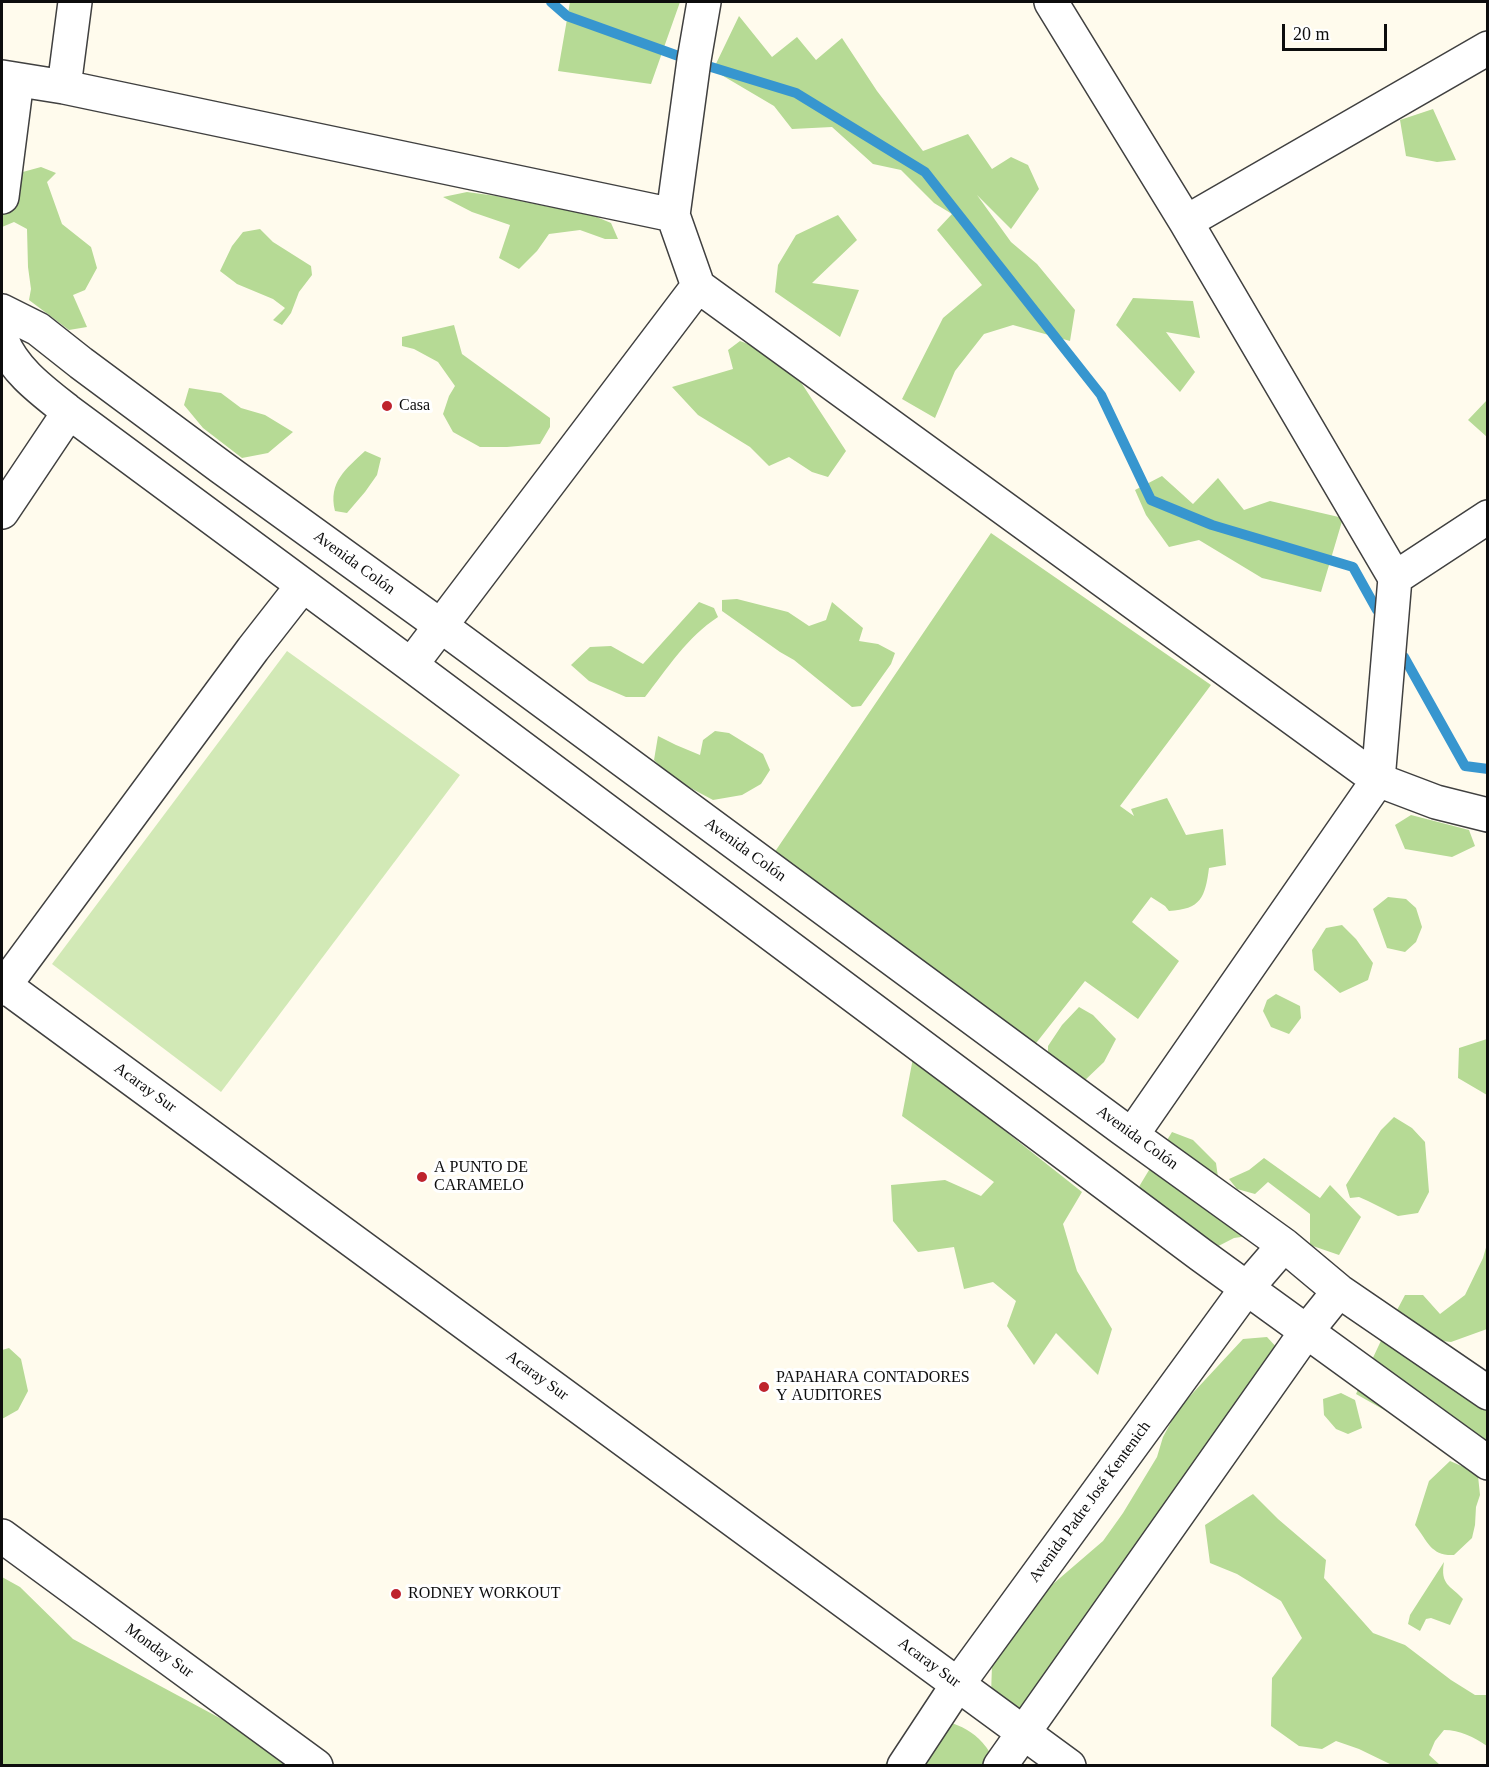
<!DOCTYPE html>
<html>
<head>
<meta charset="utf-8">
<style>
	body { margin:0 }
	#map { position:relative; width:1489px; height:1767px; overflow:hidden; background:#fffbed; font-family:"Times New Roman",serif }
	canvas { display:block }
	.frame { position:absolute; inset:0; border:3px solid #0d0d0d; pointer-events:none }
	.scale { position:absolute; left:1282px; top:24px; width:105px; height:27px; box-sizing:border-box; border:3px solid #0d0d0d; border-top:0; padding-left:8px; font-size:18px; line-height:21px; white-space:nowrap; color:#0d0d0d; -webkit-text-stroke:4px #fff; paint-order:stroke }
</style>
</head>
<body>
<div id="map">
<canvas width="1489" height="1767"></canvas>
<div class="frame"></div>
<div class="scale">20 m</div>
</div>
<script>
const context = document.querySelector('canvas').getContext('2d');
context.lineJoin = 'round';
function fill(path, color) { context.fillStyle = color; context.fill(path, 'evenodd'); }
function stroke(path, color, width, dash) { context.strokeStyle = color; context.lineWidth = width; context.lineCap = dash ? 'butt' : 'round'; context.setLineDash(dash || []); context.stroke(path); }
function label(font, color, halo, rows, align = 'center') {
  context.font = font + ' "Times New Roman",serif'; context.lineWidth = 6; context.setLineDash([]); context.textBaseline = 'middle'; context.strokeStyle = halo; context.fillStyle = color; for (const [text, x, y, turn = 0] of rows) {
    context.save(); context.translate(x, y); context.rotate((+turn || 0) * Math.PI / 180); context.textAlign = isNaN(turn) ? turn : align; if (halo) context.strokeText(text, 0, 0); context.fillText(text, 0, 0); context.restore();
  }
}
const green = new Path2D(`
	M287 651 460 775 221 1092 52 964Z`);
const forest = new Path2D(`
	M570 2H680L651 84 558 71Z
	M739 16 772 57 797 37 816 60 842 38 877 91 923 151 968 134 992 169 1011 157 1028 165 1039 189 1011 229 977 195 1011 242 1037 264 1075 310 1070 341 1013 325 984 334 955 371 935 418 902 399 943 318 982 285 937 230 952 214 934 203 901 170 873 164 832 127 792 129 774 106 713 70Z
	M1433 109 1456 160 1437 162 1406 156 1400 120Z
	M41 167 56 173 47 182 62 224 91 247 97 268 85 290 73 295 87 327 69 330 29 300 31 289 28 267 27 229 14 222 2 227V185L19 173Z
	M467 192 496 196 550 207 580 210 611 223 618 239H605L580 230 549 234 537 251 519 269 499 258 510 225 472 212 443 197Z
	M838 215 857 240 812 283 859 290 840 337 775 292 778 265 796 235Z
	M260 229 273 242 311 266 312 275 299 292 291 313 282 325 273 320 285 308 273 299 237 284 220 271 232 246 243 232Z
	M1133 298 1193 301 1200 338 1166 332 1195 372 1180 392 1116 325Z
	M454 325 462 354 550 418V427L540 444 507 447H480L453 432 443 414 449 396 455 386 438 362 414 349 402 346V337Z
	M740 341 785 358 846 451 828 477 812 472 789 457 769 466 750 447 698 415 672 387 733 369 728 350Z
	M189 388 221 393 241 408 265 415 293 432 268 453 242 458 203 428 184 405Z
	M1487 400V437L1468 420Z
	M365 451 381 458 377 475 365 492 347 513 335 511C328 482 346 469 365 451Z
	M1162 476 1193 504 1218 478 1244 510 1270 501 1343 518 1321 592 1262 578 1199 540 1169 547 1146 515 1135 490Z
	M991 533 1211 685 1120 806 1134 816 1131 809 1167 798 1186 835 1223 829 1226 865 1209 868C1205 898 1201 909 1169 911L1165 906 1151 897 1132 922 1179 961 1138 1019 1085 981 1033 1047 770 859Z
	M737 599 788 612 809 626 826 620 832 602 863 628 859 641 878 644 895 653 891 664 861 706 852 707 794 660 780 652 722 611V600Z
	M699 602 714 608 718 617C687 637 667 669 645 697H626L589 681 571 665 590 647 611 646 643 664Z
	M715 731 729 733 763 754 770 770 761 784 742 795 713 800 670 777 654 760 658 736 676 745 700 755 703 740Z
	M1411 815 1469 830 1475 846 1452 857 1405 849 1395 825Z
	M1388 897 1406 899 1416 908 1422 927 1416 942 1405 952 1387 948 1373 909Z
	M1342 925 1356 939 1373 963 1368 980 1340 993 1314 970 1312 950 1326 928Z
	M1276 994 1300 1006 1301 1018 1289 1034 1271 1027 1263 1011 1267 1000Z
	M1079 1007 1093 1015 1116 1039 1104 1062 1082 1083 1048 1069V1046L1062 1025Z
	M1487 1039H1488L1487 1095 1458 1078 1459 1048Z
	M913 1058 1082 1192 1063 1224 1077 1271 1112 1329 1098 1375 1056 1333 1034 1365 1007 1326 1016 1301 993 1282 964 1289 954 1247 918 1252 893 1221 891 1185 945 1180 981 1196 994 1182 902 1116Z
	M1394 1117 1412 1128 1425 1142 1429 1192 1418 1213 1398 1216 1368 1201 1359 1197 1350 1198 1346 1185 1381 1130Z
	M1172 1132 1193 1140 1216 1163 1218 1177 1225 1187 1248 1236 1234 1238 1201 1255 1133 1205 1140 1185Z
	M1264 1158 1320 1198 1330 1185 1361 1217 1339 1255 1310 1245V1214L1268 1182 1255 1194 1237 1189 1229 1179 1249 1170Z
	M1487 1244V1329L1451 1342 1416 1338 1396 1312 1405 1295H1423L1440 1314 1465 1295 1483 1258Z
	M1386 1330 1487 1403V1468L1356 1394Z
	M1267 1337 1292 1364 1094 1654C1083 1691 1058 1697 1026 1711L991 1695 992 1665 1046 1590 1103 1541 1123 1513 1157 1457 1163 1437 1178 1409 1243 1339Z
	M9 1348 21 1359 28 1391 18 1410 2 1419V1350Z
	M1341 1393 1355 1400 1362 1428 1348 1434 1336 1429 1324 1415 1323 1399Z
	M1450 1461 1466 1468 1478 1476 1480 1495 1476 1507 1475 1525 1472 1538 1454 1555C1431 1556 1428 1542 1415 1525L1429 1481Z
	M1253 1494 1278 1519 1326 1560 1324 1578 1373 1633 1405 1645 1451 1680 1475 1695H1487V1746C1474 1737 1460 1730 1444 1730L1435 1741 1429 1755 1440 1765H1392L1359 1749 1336 1741 1322 1749 1299 1746 1271 1726 1272 1678 1302 1638 1281 1601 1237 1574 1210 1563 1205 1525Z
	M1444 1562C1440 1585 1450 1585 1463 1599L1450 1625 1431 1618 1426 1619 1420 1631 1408 1624 1410 1615Z
	M2 1577 20 1587 73 1639 307 1765H2Z
	M923 1714C959 1725 979 1728 997 1765L884 1766 915 1718Z`);
const stream = new Path2D(`
	M551 2 567 16 698 63 796 93 925 172 1101 395 1151 500 1212 525 1353 567 1377 610
	M1404 657 1465 766 1488 769`);
const street = new Path2D(`
	M1051 2 1186 222 1395 578
	M2 77 64 87 673 215 698 286 1378 780 1436 802 1488 815
	M64 87 75 2
	M2 197 17 80
	M673 215 694 60 704 2
	M1186 222 1488 48
	M2 311 38 329 81 363 221 467 441 626 1123 1129 1284 1245 1339 1291 1488 1393
	M2 340C14 371 44 392 69 412L411 665 1201 1255 1488 1463
	M2 512 69 412
	M411 665 698 286
	M4 985 1069 1766
	M2 989 253 649 303 585
	M1132 1135 1378 780 1395 578 1488 517
	M2 1536 316 1766
	M904 1766 958 1684 1246 1289 1284 1245
	M1000 1766 1306 1332 1339 1291`);
const markers = [
	[387,406,6,"#be232e"],
	[422,1177,6,"#be232e"],
	[764,1387,6,"#be232e"],
	[396,1594,6,"#be232e"]
];
const poiNames = [
	["Casa",399,406],
	["A PUNTO DE",434,1168],
	["CARAMELO",434,1186],
	["PAPAHARA CONTADORES",776,1378],
	["Y AUDITORES",776,1396],
	["RODNEY WORKOUT",408,1594]
];
const streetNames = [
	["Avenida Colón",354,563,36],
	["Avenida Colón",745,850,36],
	["Acaray Sur",145,1088,36],
	["Avenida Colón",1137,1138,36],
	["Acaray Sur",537,1376,36],
	["Avenida Padre José Kentenich",1090,1502,-54],
	["Monday Sur",159,1651,36],
	["Acaray Sur",929,1663,36]
];
fill(green, '#d2e9b6');
fill(forest, '#b6da95');
stroke(stream, '#3796cf', 10);
stroke(street, '#404040', 36);
stroke(street, '#fff', 33);
for (const [x, y, r, color] of markers) { const dot = new Path2D(); dot.arc(x, y, r, 0, 2 * Math.PI); context.fillStyle = color; context.fill(dot); stroke(dot, '#fff', 2); }
label('16px', '#0d0d0d', '#fff', poiNames, 'left');
label('16px', '#0d0d0d', '#fff', streetNames);
</script>
</body>
</html>
